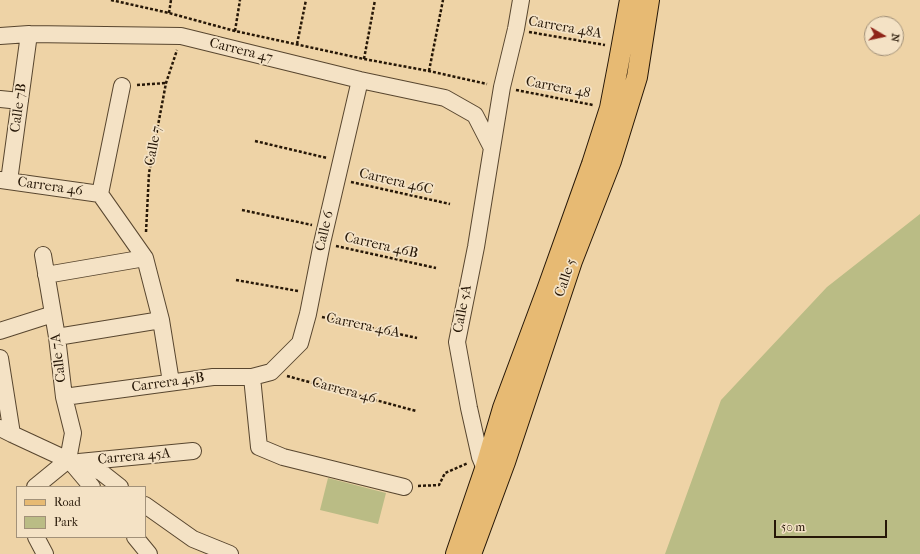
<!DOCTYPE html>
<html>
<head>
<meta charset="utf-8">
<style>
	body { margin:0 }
	#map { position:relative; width:920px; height:554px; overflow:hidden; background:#eed3a6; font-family:"IM FELL French Canon",serif }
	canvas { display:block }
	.legend { position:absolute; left:16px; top:486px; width:130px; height:52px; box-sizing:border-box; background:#f4e2c5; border:1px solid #a29179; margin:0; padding:5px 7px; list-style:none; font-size:12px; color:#261707 }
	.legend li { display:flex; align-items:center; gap:8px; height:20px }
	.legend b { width:20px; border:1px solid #a29179 }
	.north { position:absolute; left:864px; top:16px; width:40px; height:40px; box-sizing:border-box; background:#f4e2c5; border:1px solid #a29179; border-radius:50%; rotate:99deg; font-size:11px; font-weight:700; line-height:16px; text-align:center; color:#261707 }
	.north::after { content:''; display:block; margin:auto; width:14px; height:18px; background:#8f2418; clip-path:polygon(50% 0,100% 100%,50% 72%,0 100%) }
	.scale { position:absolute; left:774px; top:520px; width:113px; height:18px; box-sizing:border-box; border:2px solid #261707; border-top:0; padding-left:5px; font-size:12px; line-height:14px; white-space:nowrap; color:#261707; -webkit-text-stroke:3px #f4e2c5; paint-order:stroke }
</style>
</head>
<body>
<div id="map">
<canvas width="920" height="554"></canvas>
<ul class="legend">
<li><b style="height:5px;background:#e7ba73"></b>Road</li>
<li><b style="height:11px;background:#babc85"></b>Park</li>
</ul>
<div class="north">N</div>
<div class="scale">50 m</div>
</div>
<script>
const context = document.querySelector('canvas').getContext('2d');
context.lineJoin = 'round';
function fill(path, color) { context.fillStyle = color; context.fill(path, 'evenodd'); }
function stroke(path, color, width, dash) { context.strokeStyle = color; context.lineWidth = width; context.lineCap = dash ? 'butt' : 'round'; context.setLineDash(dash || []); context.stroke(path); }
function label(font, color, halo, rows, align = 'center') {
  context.font = font + ' "IM FELL French Canon",serif'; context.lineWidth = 3.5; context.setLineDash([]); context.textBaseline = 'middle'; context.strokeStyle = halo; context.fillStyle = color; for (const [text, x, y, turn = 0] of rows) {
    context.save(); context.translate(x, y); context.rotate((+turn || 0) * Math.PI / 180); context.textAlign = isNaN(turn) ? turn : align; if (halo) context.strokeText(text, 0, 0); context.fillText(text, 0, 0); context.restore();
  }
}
const green = new Path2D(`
	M920 214V554H665L721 400 827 287Z
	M328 478 386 493 378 524 320 510Z`);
const path = new Path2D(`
	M111 0 169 13 235 31 364 59 429 71 487 84
	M169 13 171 0
	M235 31 240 0
	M529 32 605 45
	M297 44 306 0
	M364 59 375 0
	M429 71 443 0
	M137 85 166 83
	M516 90 593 105
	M255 141 327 158
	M351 182 450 204
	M242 210 312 225
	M146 232 149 173 166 83 177 50
	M336 246 436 268
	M236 280 298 291
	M322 317 417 338
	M287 376 416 411
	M418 486 439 485 445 473 468 463`);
const minor = new Path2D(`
	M0 36 29 34 181 36 360 80 445 98 475 115 492 148 476 247 457 342 469 408 480 457 485 469
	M0 99 20 101
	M492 148 502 87 516 29 521 0
	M0 180 100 194
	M9 181 29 34
	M100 194 145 258 161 320 171 382
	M100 194 122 86
	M43 255 57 337 64 397 73 433 68 460
	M46 275 145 258
	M0 331 53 314
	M57 337 161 320
	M0 358 12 434
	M252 377 259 447 283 457 404 487
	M64 397 213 377H252L271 372 300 343 308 314 322 243 360 80
	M0 428 12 434 68 460 101 472 120 487
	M70 461 92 487
	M79 462 193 451
	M35 487 68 460
	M145 505 193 539 230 554
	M36 537 45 554
	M135 537 149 554`);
const major = new Path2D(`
	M456 554 485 469 503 408 547 290 592 164 610 108 619 61 630 0
	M471 554 505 462 572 261 611 161 637 77 649 0`);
const streetNames = [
	["Carrera 48A",565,28,10],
	["Carrera 47",241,51,14],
	["Carrera 48",558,88,11],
	["Calle 7B",19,108,-82],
	["Calle 7",154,146,-79],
	["Carrera 46C",396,182,13],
	["Carrera 46",50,187,8],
	["Calle 6",325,231,-77],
	["Carrera 46B",381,246,13],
	["Calle 5",566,278,-71],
	["Calle 5A",463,309,-79],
	["Carrera 46A",363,326,12],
	["Calle 7A",59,358,-97],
	["Carrera 45B",168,383,-8],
	["Carrera 46",344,391,15],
	["Carrera 45A",134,457,-5]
];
fill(green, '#babc85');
stroke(minor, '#58462f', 18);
stroke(major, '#261707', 22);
stroke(path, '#261707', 2.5, [3, 2]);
stroke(minor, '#f4e2c5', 16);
stroke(major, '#e7ba73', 20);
label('14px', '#261707', '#f4e2c5', streetNames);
</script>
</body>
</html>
